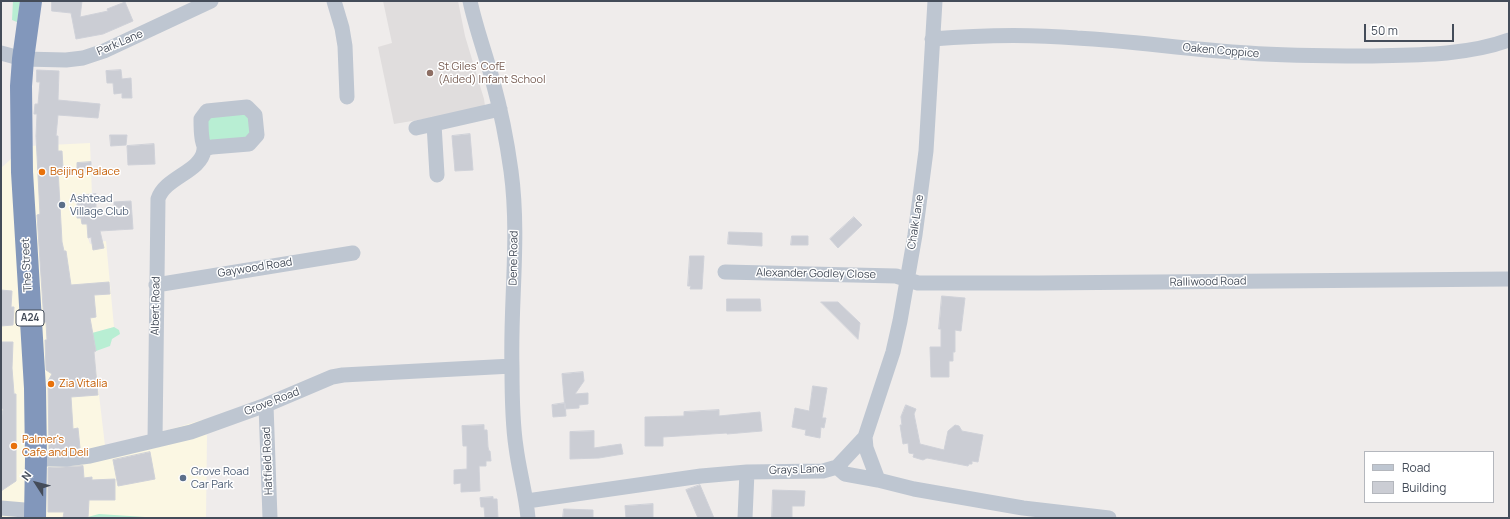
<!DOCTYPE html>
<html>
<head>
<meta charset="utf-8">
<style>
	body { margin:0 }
	#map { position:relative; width:1510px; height:519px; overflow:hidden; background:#efeceb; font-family:Manrope,sans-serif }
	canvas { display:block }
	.frame { position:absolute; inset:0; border:2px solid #444c59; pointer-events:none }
	.legend { position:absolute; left:1364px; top:451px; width:130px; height:52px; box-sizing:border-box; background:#fff; border:1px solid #b4b7bd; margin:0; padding:5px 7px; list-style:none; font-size:12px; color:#444c59 }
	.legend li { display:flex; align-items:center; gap:8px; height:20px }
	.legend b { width:20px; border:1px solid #b4b7bd }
	.north { position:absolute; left:16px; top:463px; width:40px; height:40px; -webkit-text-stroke:3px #fff; paint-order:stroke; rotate:306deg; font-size:11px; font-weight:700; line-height:16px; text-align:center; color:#444c59 }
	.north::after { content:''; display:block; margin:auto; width:14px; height:18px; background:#444c59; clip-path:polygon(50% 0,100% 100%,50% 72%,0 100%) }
	.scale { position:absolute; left:1364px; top:24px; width:90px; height:18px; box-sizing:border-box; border:2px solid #444c59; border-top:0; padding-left:5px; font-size:12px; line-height:14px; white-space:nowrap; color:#444c59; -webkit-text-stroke:3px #fff; paint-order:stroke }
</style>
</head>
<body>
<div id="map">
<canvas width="1510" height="519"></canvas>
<div class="frame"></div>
<ul class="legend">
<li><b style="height:5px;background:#bec6d1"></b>Road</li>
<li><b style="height:11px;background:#cbcdd4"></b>Building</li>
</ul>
<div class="north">N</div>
<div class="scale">50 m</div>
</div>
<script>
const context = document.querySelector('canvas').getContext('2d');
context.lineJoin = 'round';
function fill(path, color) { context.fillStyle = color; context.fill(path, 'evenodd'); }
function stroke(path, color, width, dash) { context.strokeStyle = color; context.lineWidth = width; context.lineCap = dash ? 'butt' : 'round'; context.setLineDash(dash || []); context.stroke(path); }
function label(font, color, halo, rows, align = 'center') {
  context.font = font + ' Manrope,sans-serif'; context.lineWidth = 3; context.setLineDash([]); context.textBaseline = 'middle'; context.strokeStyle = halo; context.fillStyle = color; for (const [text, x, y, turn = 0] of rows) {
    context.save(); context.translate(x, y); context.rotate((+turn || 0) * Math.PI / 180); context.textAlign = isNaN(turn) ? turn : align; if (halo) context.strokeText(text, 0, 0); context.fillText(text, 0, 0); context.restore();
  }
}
const commercial = new Path2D(`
	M90 143 92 196H96V217L87 218 88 238 90 244 106 241 114 327 92 333 96 351 94 352 105 446 148 436 202 420 207 436 206 518H1V168L10 160 14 153 29 146Z`);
const education = new Path2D(`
	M383 1H458L465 36 484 99 485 106 442 116 394 124 378 47 392 43Z`);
const green = new Path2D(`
	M13 1H20L17 22 12 20Z
	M245 113 252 119 253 132 246 140 208 143 204 122 210 115Z
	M114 327 119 330 120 334 112 339 110 346 96 351 92 333Z
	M99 514 145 517V518H84Z`);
const building = new Path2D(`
	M52 1H82L80 17 108 11 107 9 125 2 133 21 103 34 76 39 71 13 52 11Z
	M37 70 59 71 58 100 100 104 98 118 58 115 56 136H58V151H62L63 168 58 169 62 242 64 251H66L71 285 109 282 110 294 94 295 96 317 90 318 96 351 94 352 98 395 71 397 73 429 78 428 80 448 65 450H49L48 381 52 374 46 370 45 340H47L46 322H44L37 215 40 214 36 136 37 114H34L35 104H38L40 82H37Z
	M121 70 122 79 131 78 132 98H122V93L114 94 113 83H107L106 71Z
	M470 134 473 170 455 171 452 136Z
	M110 135H127L126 145 111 146Z
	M154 144 155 164 128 165 127 146Z
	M91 162V172L77 173V163Z
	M96 194V217L114 214V202L131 201 133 229 100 231 104 248 93 250 91 237 88 238 87 224H82L81 218H77V196Z
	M854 217 862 225 838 248 830 239Z
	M729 232 762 233V246L728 244Z
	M792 236H808V245H791Z
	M690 256H704L702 289H690L691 286H688Z
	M1 290 12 291 11 307H14L13 325 1 326Z
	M942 296 965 298 961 331 955 330V352H953V361H949V377H931L930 347H941V329H939Z
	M727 299H760L761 311H727Z
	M821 302H838L860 323 858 339Z
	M1 342H13L12 368 14 394H16V481L1 491V421L3 409 1 407Z
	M583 372 584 381 575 394 588 393V404L579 405V408L565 409 562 374Z
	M813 386 827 388 822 418H826L824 428 821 427 820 438 805 435 806 430 792 427 795 408 809 411Z
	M565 403 566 416 553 417 552 405Z
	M906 405 916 409 914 414 920 444 944 450 948 431 955 425 959 426 962 431 983 435 978 462 972 461V464H969L968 466 927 458 923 460 913 457 914 454 909 453 908 443 903 444 900 425H902L901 417Z
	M719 410V416L760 412 762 431 727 434V433L663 437V446H645V417L684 416V412Z
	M484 425V430H487L488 447 489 451H490L491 461H486V466H479L480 491 461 492V483L454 484V470L467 469V446H463L462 426Z
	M594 431V448L621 444 623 454 599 458 570 459V432Z
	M150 452 155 479 118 486 113 460Z
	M83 466 84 478 92 477V480L115 479V500H89L88 518H63L64 512H48V468Z
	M700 485 714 518H698L686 490Z
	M773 490 805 491 804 506H792V518H772Z
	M493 497V499H497L498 518H485L484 507H481L480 498Z
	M653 504V518H626L625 506Z
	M564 509 593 510V518H563Z`);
const minor = new Path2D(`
	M334 1 342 28 345 46 347 97
	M470 1C476 29 486 55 493 82 501 111 507 142 511 171 520 237 510 303 512 368 512 394 512 421 516 447 519 471 526 494 528 518
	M932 39C980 35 1029 34 1077 38 1134 41 1191 50 1248 53 1287 56 1326 56 1366 56 1412 55 1466 56 1509 40
	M1 53 23 59 66 60 83 58 104 51 211 1
	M416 128 434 124
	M437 175 434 124 500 109
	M725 272 896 276 918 283H1039L1509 279
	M156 285 353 253
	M266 405 270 518
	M865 437 866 448 878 480
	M155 440 158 199C165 177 201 172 204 150 205 146 202 142 202 138 201 132 201 125 201 119L207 111 247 107 255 115 257 135 249 144 212 147 204 149
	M36 459H66L90 456 191 432 266 405 332 377 343 375 512 366
	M837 467 865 437 893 352 900 321 915 235 926 151 935 1
	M837 467 845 474 878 480 914 489 1023 508 1109 518
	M527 501 701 476 747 472 823 471 837 467
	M1 508 36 511
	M745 518 747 472`);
const highway = new Path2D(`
	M31 1 23 59 21 86 22 172 35 388 36 459 35 518`);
const markers = [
	[430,73,4,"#8d6e63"],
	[42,172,4,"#e8710a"],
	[62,205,4,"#5c6f8a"],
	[51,384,4,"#e8710a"],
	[14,446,4,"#e8710a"],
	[183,478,4,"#5c6f8a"]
];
const shields = [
	[30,318,28]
];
const shieldNames = [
	["A24",30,318]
];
const streetNames = [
	["Park Lane",120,43,-23],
	["Oaken Coppice",1221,51,5],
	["Chalk Lane",916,222,-81],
	["Dene Road",514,258,-89],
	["The Street",27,265,-93],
	["Gaywood Road",255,268,-9],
	["Alexander Godley Close",816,274,1],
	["Ralliwood Road",1208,282,-1],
	["Albert Road",156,306,-89],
	["Grove Road",272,402,-21],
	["Hatfield Road",268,461,-92],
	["Grays Lane",797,470,-2]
];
const educationNames = [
	["St Giles' CofE",438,67],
	["(Aided) Infant School",438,80]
];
const foodNames = [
	["Beijing Palace",50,172],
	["Zia Vitalia",59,384],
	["Palmer's",22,440],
	["Cafe and Deli",22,453]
];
const serviceNames = [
	["Ashtead",70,199],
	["Village Club",70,212],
	["Grove Road",191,472],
	["Car Park",191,485]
];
fill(commercial, '#fbf7e3');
fill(education, '#e0dddd');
fill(green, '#b8eed3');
fill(building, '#cbcdd4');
stroke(building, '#cfd1d8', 1);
stroke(minor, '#bec6d1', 15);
stroke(highway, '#8297bb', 22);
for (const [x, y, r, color] of markers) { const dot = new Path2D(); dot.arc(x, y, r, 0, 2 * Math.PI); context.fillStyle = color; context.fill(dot); stroke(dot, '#fff', 1.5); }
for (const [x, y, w] of shields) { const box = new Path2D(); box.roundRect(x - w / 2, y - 8, w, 16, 3); context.fillStyle = '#fff'; context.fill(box); stroke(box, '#444c59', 1); }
label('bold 10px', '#444c59', null, shieldNames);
label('11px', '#444c59', '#fff', streetNames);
label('11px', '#785e54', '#fff', educationNames, 'left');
label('11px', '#c56008', '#fff', foodNames, 'left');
label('11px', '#4e5e75', '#fff', serviceNames, 'left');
</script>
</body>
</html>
